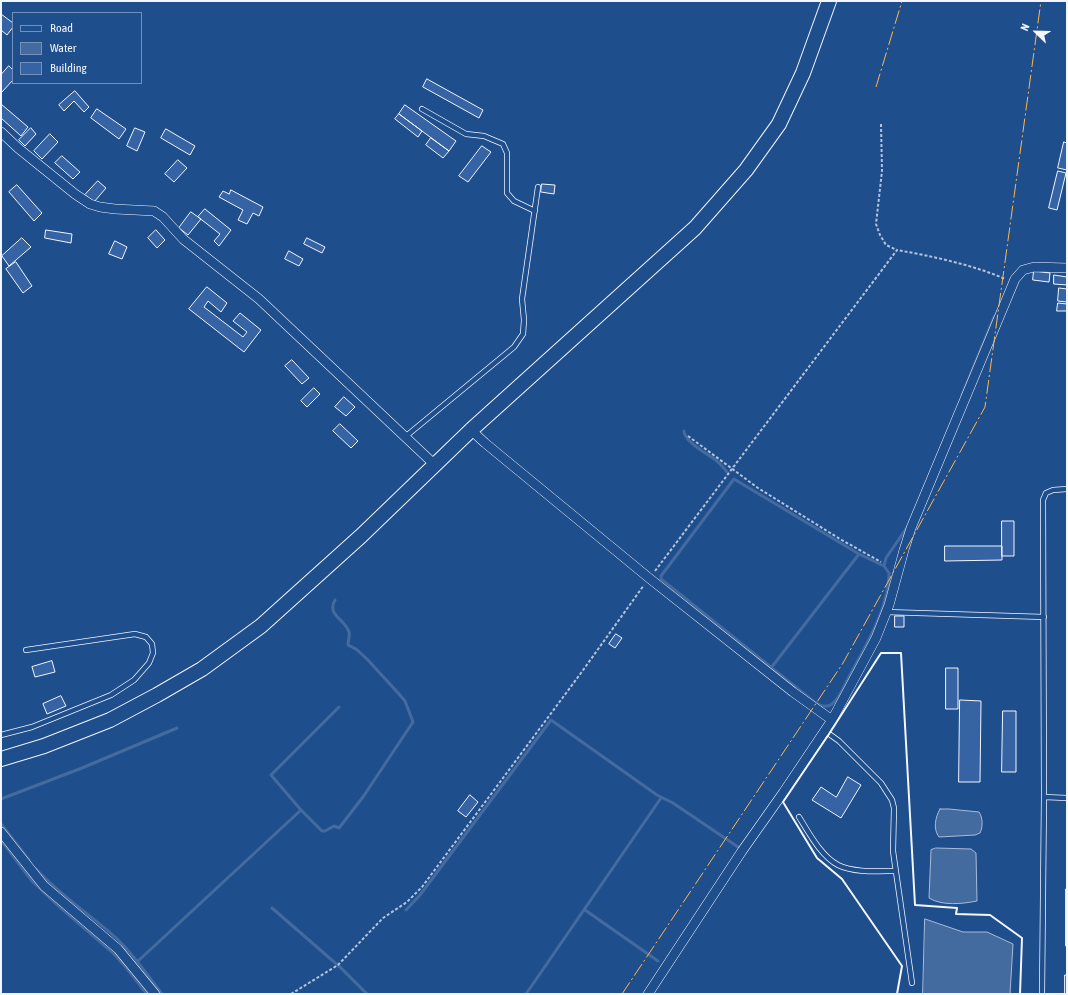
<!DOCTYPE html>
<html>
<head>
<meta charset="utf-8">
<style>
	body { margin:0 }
	#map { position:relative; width:1068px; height:995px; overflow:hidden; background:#1f4e8c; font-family:"Asap Condensed",sans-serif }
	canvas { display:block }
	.frame { position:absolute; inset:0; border:2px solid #f2f6ff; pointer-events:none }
	.legend { position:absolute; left:12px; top:12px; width:130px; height:72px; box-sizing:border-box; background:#1f4e8c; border:1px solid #7391ba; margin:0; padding:5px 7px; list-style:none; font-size:12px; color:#f2f6ff }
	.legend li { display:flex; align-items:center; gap:8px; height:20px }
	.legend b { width:20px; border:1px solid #7391ba }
	.north { position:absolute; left:1016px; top:12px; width:40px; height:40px; -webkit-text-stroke:3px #1f4e8c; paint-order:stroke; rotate:293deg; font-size:11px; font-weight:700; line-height:16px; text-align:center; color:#f2f6ff }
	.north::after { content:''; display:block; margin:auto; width:14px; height:18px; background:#f2f6ff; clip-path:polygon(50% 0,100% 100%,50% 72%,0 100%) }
</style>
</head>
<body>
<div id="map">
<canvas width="1068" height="995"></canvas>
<div class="frame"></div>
<ul class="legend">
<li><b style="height:5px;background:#1f4e8c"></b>Road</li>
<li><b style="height:11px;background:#446ba0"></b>Water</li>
<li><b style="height:11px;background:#3563a3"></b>Building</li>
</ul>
<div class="north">N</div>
</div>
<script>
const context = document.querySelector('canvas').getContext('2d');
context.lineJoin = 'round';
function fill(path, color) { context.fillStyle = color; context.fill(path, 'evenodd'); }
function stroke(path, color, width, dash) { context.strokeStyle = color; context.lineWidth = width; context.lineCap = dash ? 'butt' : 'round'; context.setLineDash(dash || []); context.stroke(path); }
const water = new Path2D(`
	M940 809H949L979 812C983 818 983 827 980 833L975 835 939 837C933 829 935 818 940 809Z
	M936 848 971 849 976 853 977 901C962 904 942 906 929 898L931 850Z
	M925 919 963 932H987L1013 944 1010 994H923Z`);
const stream = new Path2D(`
	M962 395 994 317
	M684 431C684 442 710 455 718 462 721 465 724 468 727 472
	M884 566 859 554 734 479 661 576V579L813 701C819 705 825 709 832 704 840 698 845 684 850 675 866 645 889 608 889 573L884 566 886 558 908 526
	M771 668 859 554
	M1 799 82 768 177 728
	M301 810 322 831H325L334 826 339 828 363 797 413 722 405 701 399 694 367 659 356 649 348 645C348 641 350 636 349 632 346 620 326 615 335 600
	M1 824 29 860
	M1 840 32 881 54 902 112 952 124 965 147 994
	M36 869C60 895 89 914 115 937 133 953 147 975 162 994
	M272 908 341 968 367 994
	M406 910 420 895 551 720 657 795 673 803 738 847
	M585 910 658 961
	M137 962 301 810 271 775 339 707
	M526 994 661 798`);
const building = new Path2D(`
	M1 14 13 23V27L7 35 1 30Z
	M9 66 13 70V80L1 93V75Z
	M427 79 483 110 479 118 423 87Z
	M75 91 89 107 84 112 74 101 64 111 59 105Z
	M1 104 28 127 21 136 1 118Z
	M405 105 456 141 449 151 399 114Z
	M97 109 126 129 119 139 91 118Z
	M399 114 422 131 418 137 395 119Z
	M31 128 36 134 25 146 19 140Z
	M135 128 145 132 137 151 127 146Z
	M166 129 195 146 190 155 161 138Z
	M50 134 58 142 42 159 34 151Z
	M431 138 449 151 443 158 426 145Z
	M1064 142 1067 143V170L1058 168Z
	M482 146 491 152 468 182 459 176Z
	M62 156 80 172 73 179 55 163Z
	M178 160 187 168 174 182 165 174Z
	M1058 171 1066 173 1057 210 1049 208Z
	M98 181 106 188 94 202 85 195Z
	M542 184 555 185 554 194 541 192Z
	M17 185 42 213 34 221 9 192Z
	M231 190 263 207 259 216 253 213 247 224 238 220 243 210 219 197 223 191 229 194Z
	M205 209 231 230 219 246 214 241 220 234 198 217Z
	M191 212 201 219 188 235 179 228Z
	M46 230 72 234 71 243 45 238Z
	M156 230 165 240 157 248 148 238Z
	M22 238 31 247 9 266 2 256Z
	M307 238 325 247 322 253 304 244Z
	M115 241 127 247 122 259 109 254Z
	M289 251 303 259 299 266 285 259Z
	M16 262 32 286 23 293 6 269Z
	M1034 271 1050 273 1049 282 1033 280Z
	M1054 275 1067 277V285L1054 284Z
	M207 287 227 303 221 312 208 301 204 307 243 337 247 332 233 321 240 313 261 330 244 352 189 309Z
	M1059 288 1067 289V302L1058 301Z
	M1058 303 1067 304V311H1057Z
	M292 360 309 378 302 384 285 366Z
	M314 388 320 394 307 407 301 401Z
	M344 397 355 407 346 416 335 407Z
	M340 424 358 441 351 448 333 431Z
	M1002 521H1014V556H1002Z
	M945 546H1002V560L945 561Z
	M895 616H904V627H895Z
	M616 634 622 638 615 648 609 644Z
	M52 661 55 672 35 677 32 667Z
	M946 668H958V709H946Z
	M61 696 66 706 47 714 43 704Z
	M960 700 981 701 980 782H959Z
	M1003 711H1016V772H1002Z
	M848 777 861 785 841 818 812 800 821 787 836 797Z
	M470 795 478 802 466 817 458 811Z
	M1066 889H1067V946H1066Z
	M1065 975H1067V994H1065Z`);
const path = new Path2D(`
	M881 124 882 171 876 224 880 235 886 245 897 250
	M688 436 758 488 840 539 881 562
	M655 571 897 250C931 256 974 265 1005 279
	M291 994 338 965 383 918 407 902 422 887 581 673 644 585`);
const lane = new Path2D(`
	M422 109 466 134 484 136 503 144 507 153V193L514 201 535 211
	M405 437 514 347 523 334 524 320 522 299 538 187
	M886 612 1044 617
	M825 731 839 741 881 783 892 800 894 808 893 851 912 983
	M1 735 32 727 111 695 134 680 149 663 153 653 152 644 146 637 135 634 26 650
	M1044 797 1067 798
	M799 817C809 833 821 856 838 865 854 873 879 871 896 871
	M1042 994 1044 797 1043 500 1046 493 1053 490 1067 489`);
const street = new Path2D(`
	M1 132 18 148 75 194 90 204 100 207 115 209 154 211 163 217 183 239 259 299 435 465
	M471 430 485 443 649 578 793 692 832 720
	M1 832 44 886 118 949 155 994
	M648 994 742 851 783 793 832 720 876 638 889 605 904 550 911 528 1015 279 1023 270 1034 267 1067 268`);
const primary = new Path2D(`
	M1 759 44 746 110 720 157 695 202 669 261 626 361 536 471 430 695 228 746 170 779 124 803 73 829 1`);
const wall = new Path2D(`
	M897 994 902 966 842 879 817 858 783 802 829 734 881 653H901L915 905 957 908 956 914 990 915 1022 938 1020 994`);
const power = new Path2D(`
	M876 87 902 1
	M622 994 843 663 985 407 1041 1`);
fill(water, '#446ba0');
stroke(water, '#a8bbd7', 1);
stroke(stream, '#446ba0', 3);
fill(building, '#3563a3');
stroke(building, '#f2f6ff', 1);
stroke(lane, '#f2f6ff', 6);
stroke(street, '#f2f6ff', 10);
stroke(primary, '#f2f6ff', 16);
stroke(path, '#b3c4dc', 2, [3, 2]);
stroke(lane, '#1f4e8c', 4.5);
stroke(street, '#1f4e8c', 9);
stroke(primary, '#1f4e8c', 14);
stroke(wall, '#f2f6ff', 2);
stroke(power, '#ffb74d', 1, [14, 3, 2, 3]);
</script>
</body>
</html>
